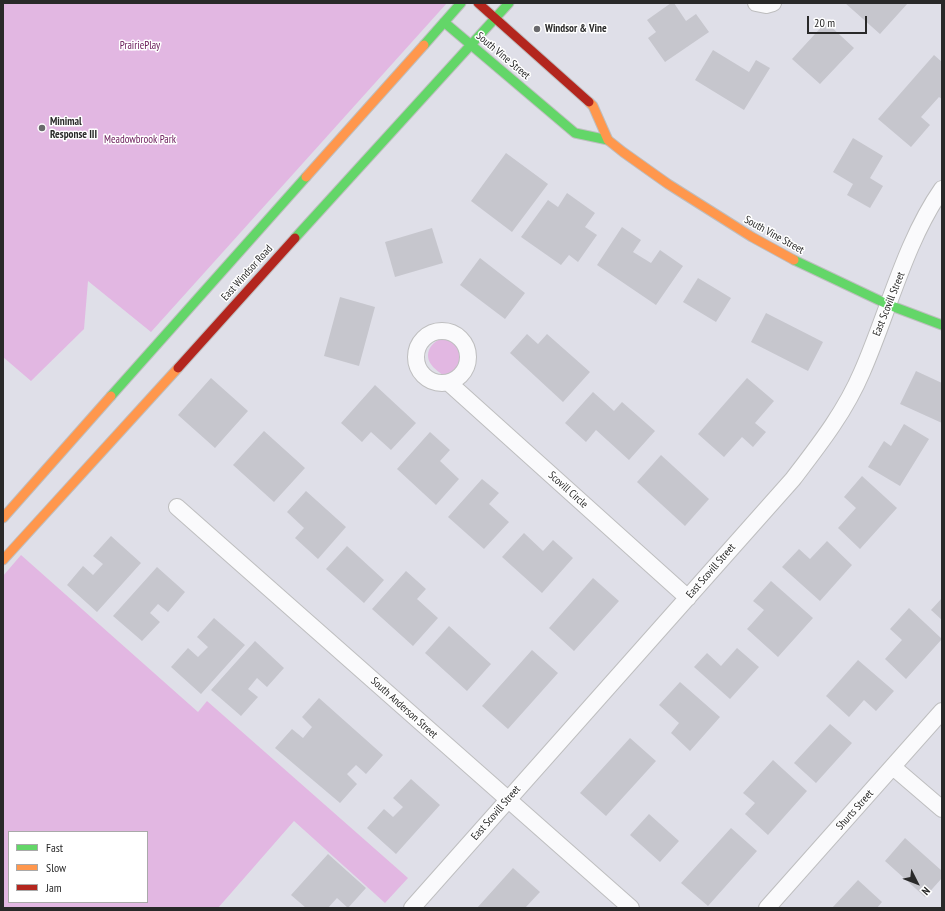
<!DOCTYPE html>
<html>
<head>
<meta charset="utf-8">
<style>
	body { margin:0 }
	#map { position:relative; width:945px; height:911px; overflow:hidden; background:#dfdfe8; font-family:"PT Sans Narrow",sans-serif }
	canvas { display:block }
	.frame { position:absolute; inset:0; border:4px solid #292929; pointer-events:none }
	.legend { position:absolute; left:8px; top:831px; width:140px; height:72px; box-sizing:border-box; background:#fff; border:1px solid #a9a9a9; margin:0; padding:5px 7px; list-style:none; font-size:12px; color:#292929 }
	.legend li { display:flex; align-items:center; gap:8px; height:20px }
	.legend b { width:20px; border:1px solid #a9a9a9 }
	.north { position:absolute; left:897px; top:863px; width:40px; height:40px; -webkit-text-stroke:3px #fff; paint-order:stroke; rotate:132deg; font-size:11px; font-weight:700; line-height:16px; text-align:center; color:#292929 }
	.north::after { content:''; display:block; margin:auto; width:14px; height:18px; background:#292929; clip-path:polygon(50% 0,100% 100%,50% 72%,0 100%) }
	.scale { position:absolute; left:807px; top:16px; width:60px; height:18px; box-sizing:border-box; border:2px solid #292929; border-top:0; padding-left:5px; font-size:12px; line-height:14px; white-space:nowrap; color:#292929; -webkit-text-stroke:3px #fff; paint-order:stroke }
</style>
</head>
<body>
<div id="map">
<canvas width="945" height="911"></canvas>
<div class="frame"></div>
<ul class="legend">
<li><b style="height:5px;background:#63d668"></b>Fast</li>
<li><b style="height:5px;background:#ff974d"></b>Slow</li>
<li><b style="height:5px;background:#b3261e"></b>Jam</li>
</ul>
<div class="north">N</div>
<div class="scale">20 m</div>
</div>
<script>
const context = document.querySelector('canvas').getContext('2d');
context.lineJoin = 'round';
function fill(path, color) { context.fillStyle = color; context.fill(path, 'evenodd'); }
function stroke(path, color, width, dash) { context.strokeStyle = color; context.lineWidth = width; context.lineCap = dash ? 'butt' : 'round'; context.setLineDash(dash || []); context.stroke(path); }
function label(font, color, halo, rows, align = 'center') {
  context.font = font + ' "PT Sans Narrow",sans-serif'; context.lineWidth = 3; context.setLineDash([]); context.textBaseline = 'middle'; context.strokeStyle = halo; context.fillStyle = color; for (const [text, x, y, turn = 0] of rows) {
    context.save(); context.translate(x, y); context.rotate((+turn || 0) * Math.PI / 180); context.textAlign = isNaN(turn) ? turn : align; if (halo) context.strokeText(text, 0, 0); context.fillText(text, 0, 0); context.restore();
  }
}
const green = new Path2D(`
	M3 3H447L151 332 88 281 84 329 31 381 3 357Z
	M444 338C456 340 469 351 462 365 459 370 453 375 449 379 439 372 424 364 429 350 432 343 437 340 444 338Z
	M21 555 198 712 207 701 408 878 385 903 294 821 218 908H3V576ZM9 832H147V902H9Z`);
const building = new Path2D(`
	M671 3H674L686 21 696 14 709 32 665 62 648 38 656 32 647 20Z
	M845 3H908L880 34Z
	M826 22 854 48 820 84 792 59Z
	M713 50 749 72 756 60 770 68 744 110 695 80Z
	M934 55 942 62V99L939 97 921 117 930 125 911 147 878 119Z
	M853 138 883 156 870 178 883 186 870 208 847 195 853 184 833 172Z
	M506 153 548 184 512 232 471 201Z
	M567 193 595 213 585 227 597 235 578 262 569 255 561 265 521 237 548 200 558 207Z
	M622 227 641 240 633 252 651 263 660 250 683 266 656 305 597 265Z
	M432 228 443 263 395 277 385 242Z
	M480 258 525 293 505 319 460 285Z
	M698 278 731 298 716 322 683 302Z
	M340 297 375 307 359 366 324 356Z
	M766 313 823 342 808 371 751 342Z
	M527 334 538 344 547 334 590 372 563 402 510 353Z
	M916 371 942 383V423L900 404Z
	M211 378 248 411 215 448 178 415Z
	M747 378 774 401 755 423 766 432 753 447 742 437 724 457 698 434Z
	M375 385 416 423 391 450 371 432 362 442 341 423Z
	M593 392 614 411 622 402 655 431 629 460 596 430 586 442 565 423Z
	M904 424 929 439 900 486 868 467 884 441 891 446Z
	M264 431 305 468 274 502 233 465Z
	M430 432 450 450 440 461 459 479 436 505 397 469Z
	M661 455 709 499 685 526 637 482Z
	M862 476 897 508 860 549 838 528 856 508 844 497Z
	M482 479 499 493 489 504 509 522 484 549 448 517Z
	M306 491 346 527 318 559 295 538 304 528 287 512Z
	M524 533 543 551 553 540 573 558 542 593 502 557Z
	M111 536 141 563 97 612 67 585 83 566 93 575 103 564 93 556Z
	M827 541 852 565 820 601 782 567 799 549 810 559Z
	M347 546 384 580 364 603 326 569Z
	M157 567 185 592 168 612 158 604 150 613 160 622 142 641 113 616Z
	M406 571 426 589 417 599 438 618 413 646 372 609Z
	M593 578 619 601 574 651 549 628Z
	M771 581 813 618 778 657 747 629 764 610 753 601Z
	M942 598V620L931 610Z
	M909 608 942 639 906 679 885 659 902 640 890 629Z
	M214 618 245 645 201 694 171 667 188 648 198 657 208 647 197 637Z
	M449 626 491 664 467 691 425 653Z
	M255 641 284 668 267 687 257 678 248 689 258 697 241 716 211 690Z
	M737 648 759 667 730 699 694 667 707 653 721 666Z
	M532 650 558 673 508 729 482 706Z
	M858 660 894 691 876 711 864 700 849 717 826 696Z
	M680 682 720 717 690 751 671 733 679 723 659 705Z
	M319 698 383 755 366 774 356 765 347 774 357 784 340 803 275 748 292 729 303 738 312 727 302 717Z
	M830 724 852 743 816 783 794 763Z
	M630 738 656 761 606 816 580 793Z
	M773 760 807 791 768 835 745 814 755 803 743 793Z
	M411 779 440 805 396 854 367 828 384 809 393 817 403 807 393 798Z
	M649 814 679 841 660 862 630 835Z
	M731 828 757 851 708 906 681 883Z
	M905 838 942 871V878L925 897 885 861Z
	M328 854 366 888 348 908 337 898 328 908H306L291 895Z
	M513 868 540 892 525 908H477Z
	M858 880 882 902 877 908H832Z`);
const street = new Path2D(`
	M756 3 766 5 773 3
	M416 357a26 26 0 1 1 52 0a26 26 0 1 1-52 0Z
	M449 383 688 598
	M177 507 631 908
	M893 767 942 809
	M412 908 793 479C819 445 845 412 862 372 888 313 905 242 942 189
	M767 908 942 711`);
const fast = new Path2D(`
	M444 22 575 133 608 140
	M424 45 461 3
	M295 238 509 3
	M794 260 889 305 942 325
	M111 396 306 177`);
const slow = new Path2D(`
	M589 102 593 106 608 140 623 152 668 184 752 237 794 260
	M306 177 424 45
	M3 518 111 396
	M3 560 178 368`);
const jam = new Path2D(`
	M478 3 589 102
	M178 368 295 238`);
const markers = [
	[537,29,4,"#69696c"],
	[42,128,4,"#69696c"]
];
const poiNames = [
	["Windsor & Vine",545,29],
	["Minimal",50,122],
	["Response III",50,135]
];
const parkNames = [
	["PrairiePlay",140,46],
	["Meadowbrook Park",140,140]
];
const streetNames = [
	["South Vine Street",503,56,40],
	["South Vine Street",774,235,29],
	["East Windsor Road",247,273,-48],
	["East Scovill Street",889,304,-68],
	["Scovill Circle",568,490,42],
	["East Scovill Street",711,571,-49],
	["South Anderson Street",404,708,42],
	["Shurts Street",855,810,-48],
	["East Scovill Street",496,813,-49]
];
fill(green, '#e2b7e2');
fill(building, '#c6c6cd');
stroke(street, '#bebebf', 18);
stroke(fast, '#bebebf', 11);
stroke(slow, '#bebebf', 11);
stroke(jam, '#bebebf', 11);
stroke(street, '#fafafc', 16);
stroke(fast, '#63d668', 9);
stroke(slow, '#ff974d', 9);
stroke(jam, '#b3261e', 9);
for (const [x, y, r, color] of markers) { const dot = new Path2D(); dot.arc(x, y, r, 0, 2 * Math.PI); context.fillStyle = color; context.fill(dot); stroke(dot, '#fff', 1.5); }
label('bold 11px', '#292929', '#fff', poiNames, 'left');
label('11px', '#681857', '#fff', parkNames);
label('11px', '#292929', '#fff', streetNames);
</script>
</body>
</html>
